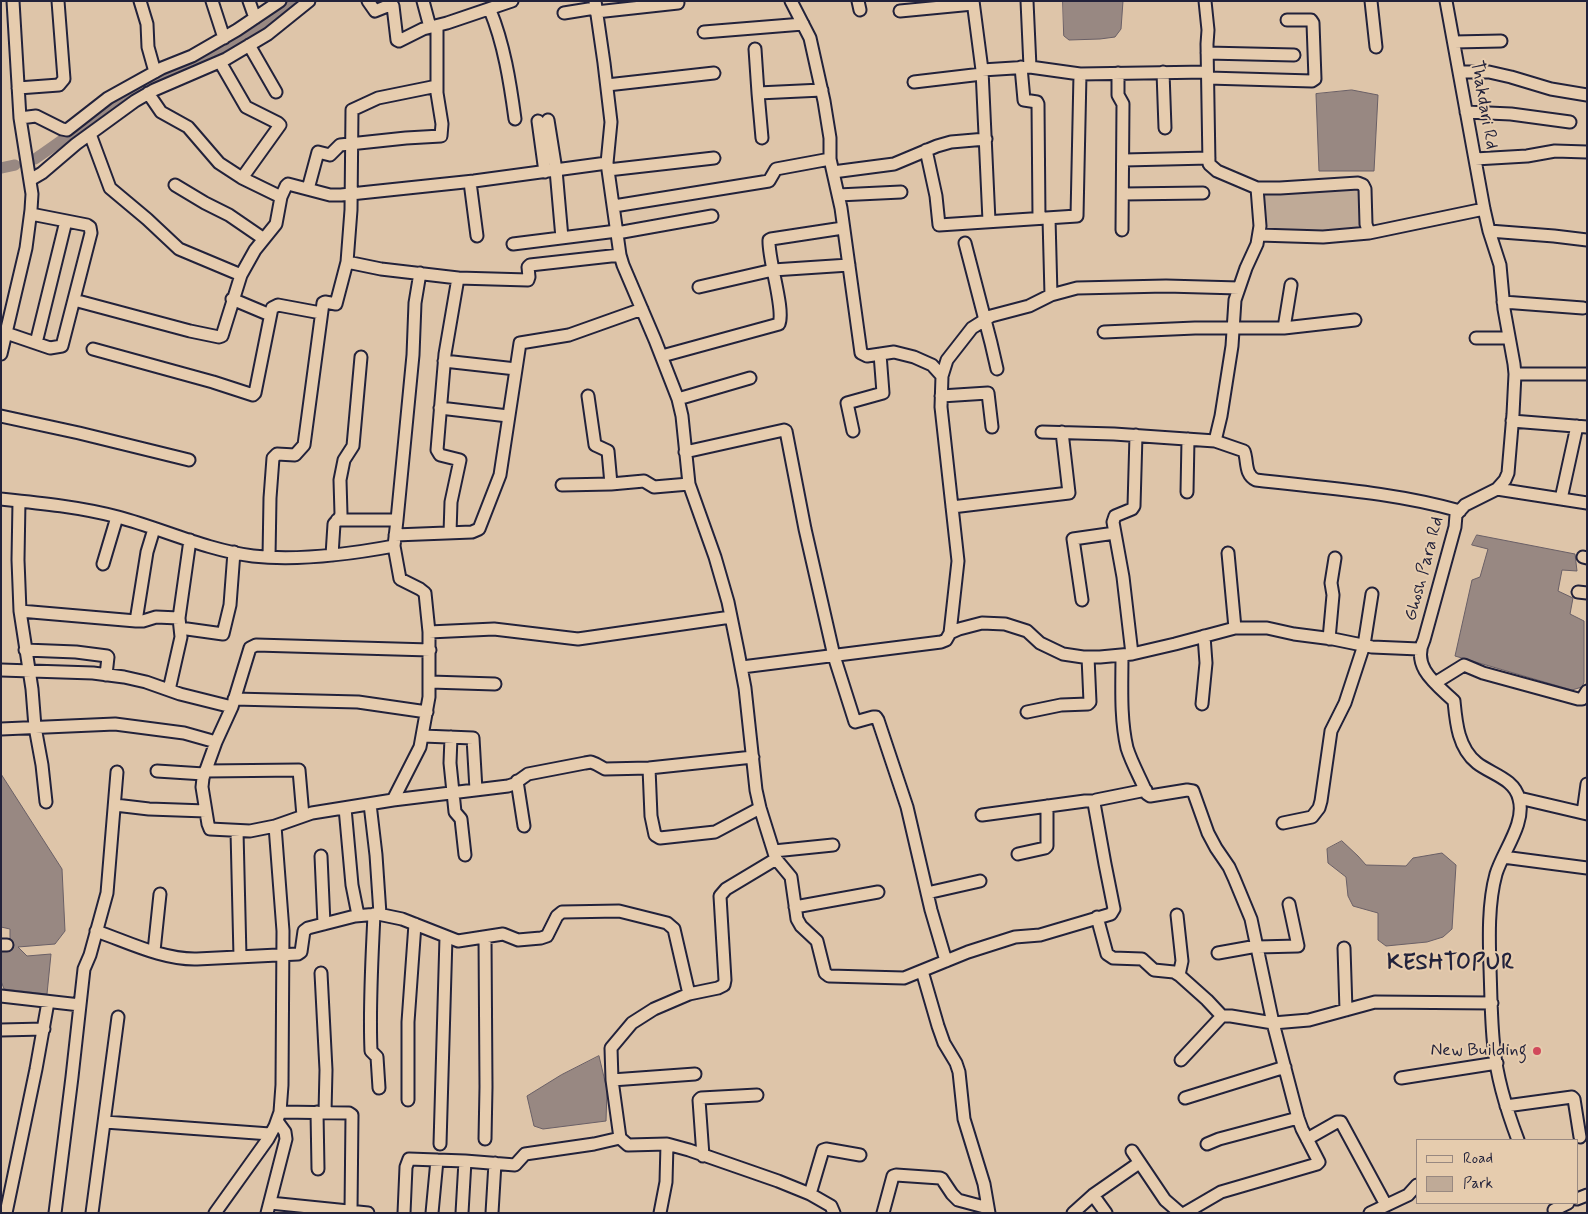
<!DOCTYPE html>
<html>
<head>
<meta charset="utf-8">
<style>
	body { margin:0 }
	#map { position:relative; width:1588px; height:1214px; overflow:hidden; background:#dec5a9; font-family:Mynerve,sans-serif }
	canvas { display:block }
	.frame { position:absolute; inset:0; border:2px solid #22223b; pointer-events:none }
	.legend { position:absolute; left:1416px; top:1139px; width:162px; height:65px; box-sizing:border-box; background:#e6ccae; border:1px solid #988880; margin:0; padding:6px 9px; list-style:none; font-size:15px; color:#22223b }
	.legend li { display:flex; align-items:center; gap:10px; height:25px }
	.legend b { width:25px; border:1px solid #988880 }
</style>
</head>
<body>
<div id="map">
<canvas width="1588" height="1214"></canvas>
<div class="frame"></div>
<ul class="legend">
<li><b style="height:6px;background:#e6ccae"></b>Road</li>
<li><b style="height:14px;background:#bfaa97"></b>Park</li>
</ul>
</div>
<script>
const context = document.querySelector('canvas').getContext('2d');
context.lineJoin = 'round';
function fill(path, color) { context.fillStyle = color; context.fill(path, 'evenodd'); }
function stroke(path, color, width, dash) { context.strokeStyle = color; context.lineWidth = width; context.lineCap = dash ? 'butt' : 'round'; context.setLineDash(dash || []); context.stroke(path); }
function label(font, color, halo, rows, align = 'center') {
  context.font = font + ' Mynerve,sans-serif'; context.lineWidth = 4; context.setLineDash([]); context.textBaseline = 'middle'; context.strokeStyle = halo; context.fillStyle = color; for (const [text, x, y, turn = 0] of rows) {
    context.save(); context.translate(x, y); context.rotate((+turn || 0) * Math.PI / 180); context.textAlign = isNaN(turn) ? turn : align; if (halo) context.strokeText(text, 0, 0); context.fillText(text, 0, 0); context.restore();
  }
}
const green = new Path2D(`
	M1358 189 1362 192V229L1312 232 1266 230 1264 228 1262 198 1263 195Z`);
const water = new Path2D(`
	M1063 1H1123L1121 29 1115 37 1100 39 1069 40 1064 36Z
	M1352 90 1378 95 1374 171H1319L1316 94Z
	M1477 535 1575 554 1577 571 1562 570 1558 591 1573 598 1570 614 1584 621V682L1582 687 1572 690 1455 656 1472 580 1480 577 1488 549 1472 545Z
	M1 774 62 869 65 931 55 944 18 947 27 956 51 954 47 994 4 989 1 981V948L10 945V929L1 927Z
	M1342 841 1358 856 1366 865 1406 866 1413 858 1442 853 1456 865 1452 929 1443 937 1427 942 1386 946 1378 940V913L1353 906 1348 896 1346 877 1328 863 1327 849Z
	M599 1056 607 1090 606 1121 543 1129 534 1126 527 1096 561 1075Z`);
const canal = new Path2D(`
	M35 159C75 132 113 101 156 79 170 72 187 67 202 60 233 45 265 26 290 1
	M1 168 15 165`);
const street = new Path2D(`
	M140 1 147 24 148 47 155 72
	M212 1 224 38
	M249 1 255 18
	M368 1 375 11 390 5 393 6 397 40 399 41 423 29 447 23 512 1
	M423 1 430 27
	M595 1 604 63 611 122 607 163 620 255 623 265 655 340 678 399 682 416 689 484 715 557 728 602 738 651 745 688 756 790 760 808 776 859 791 877 797 919 801 926 817 941 825 973 829 976 904 978 968 952 1015 937 1040 935 1111 914 1114 909 1105 864 1094 803 1096 800 1146 790
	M791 1 810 38 824 101 830 138V159L841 208 861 353 867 356 894 352 914 357 932 365 942 376
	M858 1 860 10
	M973 1 982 70 989 221
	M1027 1 1030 67
	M1205 1 1208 30 1207 44 1209 164 1217 171 1257 188 1260 226 1257 244 1246 268 1235 300 1232 346 1221 416 1215 441
	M1371 1 1376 47
	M1446 1 1484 209 1489 231 1500 265 1504 309 1514 364 1515 374 1513 414 1508 473 1505 480 1497 489 1465 505 1456 515 1455 527 1424 640C1411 667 1436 684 1454 701 1456 722 1458 748 1477 763 1491 774 1515 779 1519 799 1526 823 1503 851 1496 874 1488 903 1489 938 1490 968 1491 995 1491 1022 1494 1048 1497 1080 1507 1111 1518 1140
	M490 10C504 44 510 82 515 119
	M900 11 973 4
	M596 12 678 3
	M564 13 595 8
	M704 32 803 24
	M1454 42 1501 41
	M249 45 276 92
	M755 49 758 93
	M1207 53 1294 55
	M220 62 246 107 278 123 280 125 242 178
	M1021 67 1024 100 1037 102 1038 104 1039 218
	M982 70 1030 67 1080 74 1207 72
	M1163 72 1165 128
	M1459 72H1489L1511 77 1551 89 1587 95
	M1118 73V95L1123 104 1122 230
	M1208 78 1312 81 1315 79 1313 23 1311 20H1287
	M914 82 982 74
	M607 85 714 73
	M437 86 378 98 352 110 351 210 347 262 381 269 458 278 528 280 529 277 528 267 530 265 620 255
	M18 88 59 85 64 79 58 1
	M148 93 161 112 188 127 219 163 242 178 281 197 286 186 288 184 330 195H341L474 181 607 163
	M1466 112 1511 114 1570 122
	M20 118 36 116 62 129 67 130 108 98 162 68 192 56 237 30 280 1
	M548 120 556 170 562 238
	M538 121 545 172
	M90 134 110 188 147 219 179 249 241 275
	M762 138 758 93 822 90
	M926 150 936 196 939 225 1077 216 1080 74
	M1475 159 1527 156 1555 151 1587 152
	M1124 160 1209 158
	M608 170 714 158
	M833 172 894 164 937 146 951 142 986 139
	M30 180 42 173 76 144 135 101 154 90 226 59 268 34 309 1
	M470 182 477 236
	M175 185 205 203 229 215 264 239
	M1257 188H1280L1358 183 1363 185 1365 189 1366 224 1369 233
	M308 189 318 152 330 155 340 145 406 138 441 136 442 124 437 93V26
	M1123 194 1203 193
	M838 195 901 192
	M614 206 769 181 776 169 830 159
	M1049 218 1051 295
	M1489 231 1554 236 1587 240
	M617 233 712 216
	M1259 235 1323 237 1369 233 1484 209
	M965 243 991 343 997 369
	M513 244 617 231
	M699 287 773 270 849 265
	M232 299 270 315
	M74 300 190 331 219 337 222 336 241 275 255 250 276 224 281 197
	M1503 302 1583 308
	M1284 328 1291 285
	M1104 332 1195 328H1284L1355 320
	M6 333 50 348 62 346 91 233 90 227 87 225 31 214
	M1476 338H1509
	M36 343 66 221
	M93 349 213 382 253 395 255 393 272 308 278 305 321 313
	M1 354 26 248 31 210 32 194 20 118 13 1
	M662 356 779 324C785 309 768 260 769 240L771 239 843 228
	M444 361 516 369
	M1515 374H1587
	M588 396 595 445 608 451 611 484
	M941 396 988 393 992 427
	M678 399 750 378
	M440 408 508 416
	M1 416 79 433 189 460
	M1512 421 1587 427
	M853 431 847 403 883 393 880 354
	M1042 432 1114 434 1215 441 1244 451C1248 461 1244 474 1256 480 1324 488 1393 492 1460 511
	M685 452 784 430 786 431 805 529 834 656 855 722 873 717H876L878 720 907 807 931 910 946 961
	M562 485 611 484 644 481 654 487 689 484
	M1497 489 1587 503
	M1187 492 1188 439
	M1 499C40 503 80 507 118 517 163 529 206 550 253 556 297 561 351 554 394 546
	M1561 499 1577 426
	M19 501 18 560 20 611 32 689 35 727 42 765 46 802
	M952 507 1069 493 1062 432
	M337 520H397
	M450 533 451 502 460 460 440 455 437 450 445 354 458 278
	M395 535 472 532 479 529 500 475 520 343 569 335 642 309
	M1228 553 1235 628
	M332 555 334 524 340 517 341 514 340 480 344 460 353 446 361 357
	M269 557 270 498 273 458 277 454 295 455 304 445 323 303 325 302 336 304 347 262
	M1583 557 1587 558
	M103 564 117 517
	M1578 592 1587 593
	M1082 600 1073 539 1115 533
	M20 611 136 621H143L156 617 179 618
	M136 621 147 552 154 529
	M180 628 223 634 230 605 234 552
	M429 632 494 629 578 639 731 617
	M950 633 958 561 941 407 942 376 947 360 972 328 991 316 1029 306 1051 295 1077 288 1166 286 1239 288
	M1329 639 1333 595 1331 583 1335 558
	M25 650 76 652 107 656 108 657 106 675
	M430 650 256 645 250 648 232 707 216 742 203 778 202 787 208 824 210 829 250 831 275 826 312 813 393 800 508 786 514 784 528 774 585 763 591 762 596 764 605 769 649 768 753 757
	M1132 654 1123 577 1113 522 1115 516 1132 509 1134 506 1136 435
	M1122 655C1122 685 1120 718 1127 748 1132 764 1141 779 1147 794L1150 796 1187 790 1193 791 1208 833 1216 848 1229 867 1234 878 1251 919 1273 1023 1298 1118 1302 1129 1319 1162 1317 1164 1221 1192 1185 1213
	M742 667 941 642 946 640 950 633 959 629 982 623 1005 624 1027 631 1040 643 1063 654 1083 657H1100L1132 654 1175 644 1235 628H1267L1294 634 1333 639 1372 647 1419 649
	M1 670 93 673 124 677 146 682 180 694 232 707
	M430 682 495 684
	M1435 683 1464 665 1483 673 1578 699H1582L1587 691
	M169 690 181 637 179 618 190 540
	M234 699 358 702 427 712
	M1202 704 1206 663 1204 636
	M1027 712 1061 705 1088 704 1090 702 1088 657
	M1 729 115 724 184 733 216 742
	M423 736 473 738 476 790
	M451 737 450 763 455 812 461 819 465 855
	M649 768 651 816 655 835 660 838 715 832 760 808
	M157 771 204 774
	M205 771 299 770 303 816
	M517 781 524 826
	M1519 798 1587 814
	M393 800 420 747 429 697V632L425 593 420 589 400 579 394 546 397 520 413 355 415 303 420 273
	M370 804 376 855 380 914
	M115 805 149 809 206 811
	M345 808 352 885 358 915
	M1583 813 1587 784
	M982 815 1085 801H1095
	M1283 823 1312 817 1319 808 1321 801 1331 731 1345 703 1364 645 1372 594
	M237 831 240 957
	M774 851 833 845
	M1018 854 1045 848 1047 846V806
	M321 856 324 924
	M1503 857 1587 868
	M776 859 726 889 720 896 725 980 724 985 718 988 689 994 654 1009 632 1023 611 1048 612 1080 620 1138 628 1145 667 1144 689 1150 778 1181 810 1194 831 1206 834 1213
	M927 893 980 881
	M795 907 878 892
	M374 914C372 960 369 1005 371 1051L377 1057 379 1088
	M1177 915 1182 961 1179 975
	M1097 917 1107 954 1113 958 1142 959 1154 970 1174 972 1179 975 1207 1000 1222 1016
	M96 931C128 942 163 960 197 959L298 954 301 952 304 931 308 928 355 916 378 914 402 919 458 941 503 934 518 940 541 938 547 936 557 916 562 912 619 911 667 923 674 929 689 994
	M1 945H7
	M1257 947 1298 946 1289 904
	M1344 948 1346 1010
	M154 951 160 894
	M1218 953 1257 946
	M922 971 938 1026 944 1043 956 1063 959 1072 964 1119 984 1184 989 1213
	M321 973 326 1070 325 1112
	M1 996 80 1005
	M1 1030 44 1029
	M1181 1060 1222 1016H1231L1273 1023 1309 1020 1375 1002 1492 1003
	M1401 1078 1497 1063
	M612 1080 695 1074
	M1185 1098 1285 1067
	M408 1100V1022L415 924
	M1506 1106 1572 1097 1574 1099 1580 1137
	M280 1112 349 1113 352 1115 351 1211
	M317 1112 318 1169
	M105 1122 270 1134
	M485 1139 486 1087 485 937
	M1307 1139 1337 1122H1341L1386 1205
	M440 1144 446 937
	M1207 1144 1219 1139 1298 1118
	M1132 1151 1165 1200 1180 1213
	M703 1156 699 1100 701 1098 757 1095
	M810 1194 823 1150 826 1149 860 1155
	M1093 1195 1106 1213
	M1577 1199 1587 1195
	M270 1203 368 1213
	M1554 1210 1568 1203
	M6 1213 36 1069 48 1002
	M55 1213 72 1077 84 969 90 955 107 893 117 772
	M92 1213 118 1017
	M215 1213 268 1139 275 1126 280 1112 282 1085 283 931 275 826
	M267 1213 286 1139 285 1132 277 1121
	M404 1213 406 1167 409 1159 465 1161 515 1165 525 1154 594 1144 620 1138
	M432 1213 437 1160
	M462 1213 465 1161
	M492 1213 495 1163
	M660 1213 666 1182 667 1144
	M883 1213 893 1176 896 1175 940 1178 942 1179 952 1194 958 1200 988 1208
	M1073 1213 1093 1195 1139 1163
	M1370 1213 1408 1195 1417 1185`);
const markers = [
	[1537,1051,5,"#d1495b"]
];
const streetNames = [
	["Thakdari Rd",1483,105,80],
	["Ghosh Para Rd",1425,569,-75]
];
const poiNames = [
	["New Building",1527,1051]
];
const districtNames = [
	["KESHTOPUR",1451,964]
];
fill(green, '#bfaa97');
fill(water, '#988882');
stroke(water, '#695f66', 1);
stroke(canal, '#988882', 11);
stroke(street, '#22223b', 15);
stroke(street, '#e6ccae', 11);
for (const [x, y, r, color] of markers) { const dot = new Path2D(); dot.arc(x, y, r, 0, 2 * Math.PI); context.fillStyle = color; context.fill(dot); stroke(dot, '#e6ccae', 2); }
label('18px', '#22223b', '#e6ccae', streetNames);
label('18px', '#22223b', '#e6ccae', poiNames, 'right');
context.letterSpacing = '1px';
label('bold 22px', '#22223b', '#e6ccae', districtNames);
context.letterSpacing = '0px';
</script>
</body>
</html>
